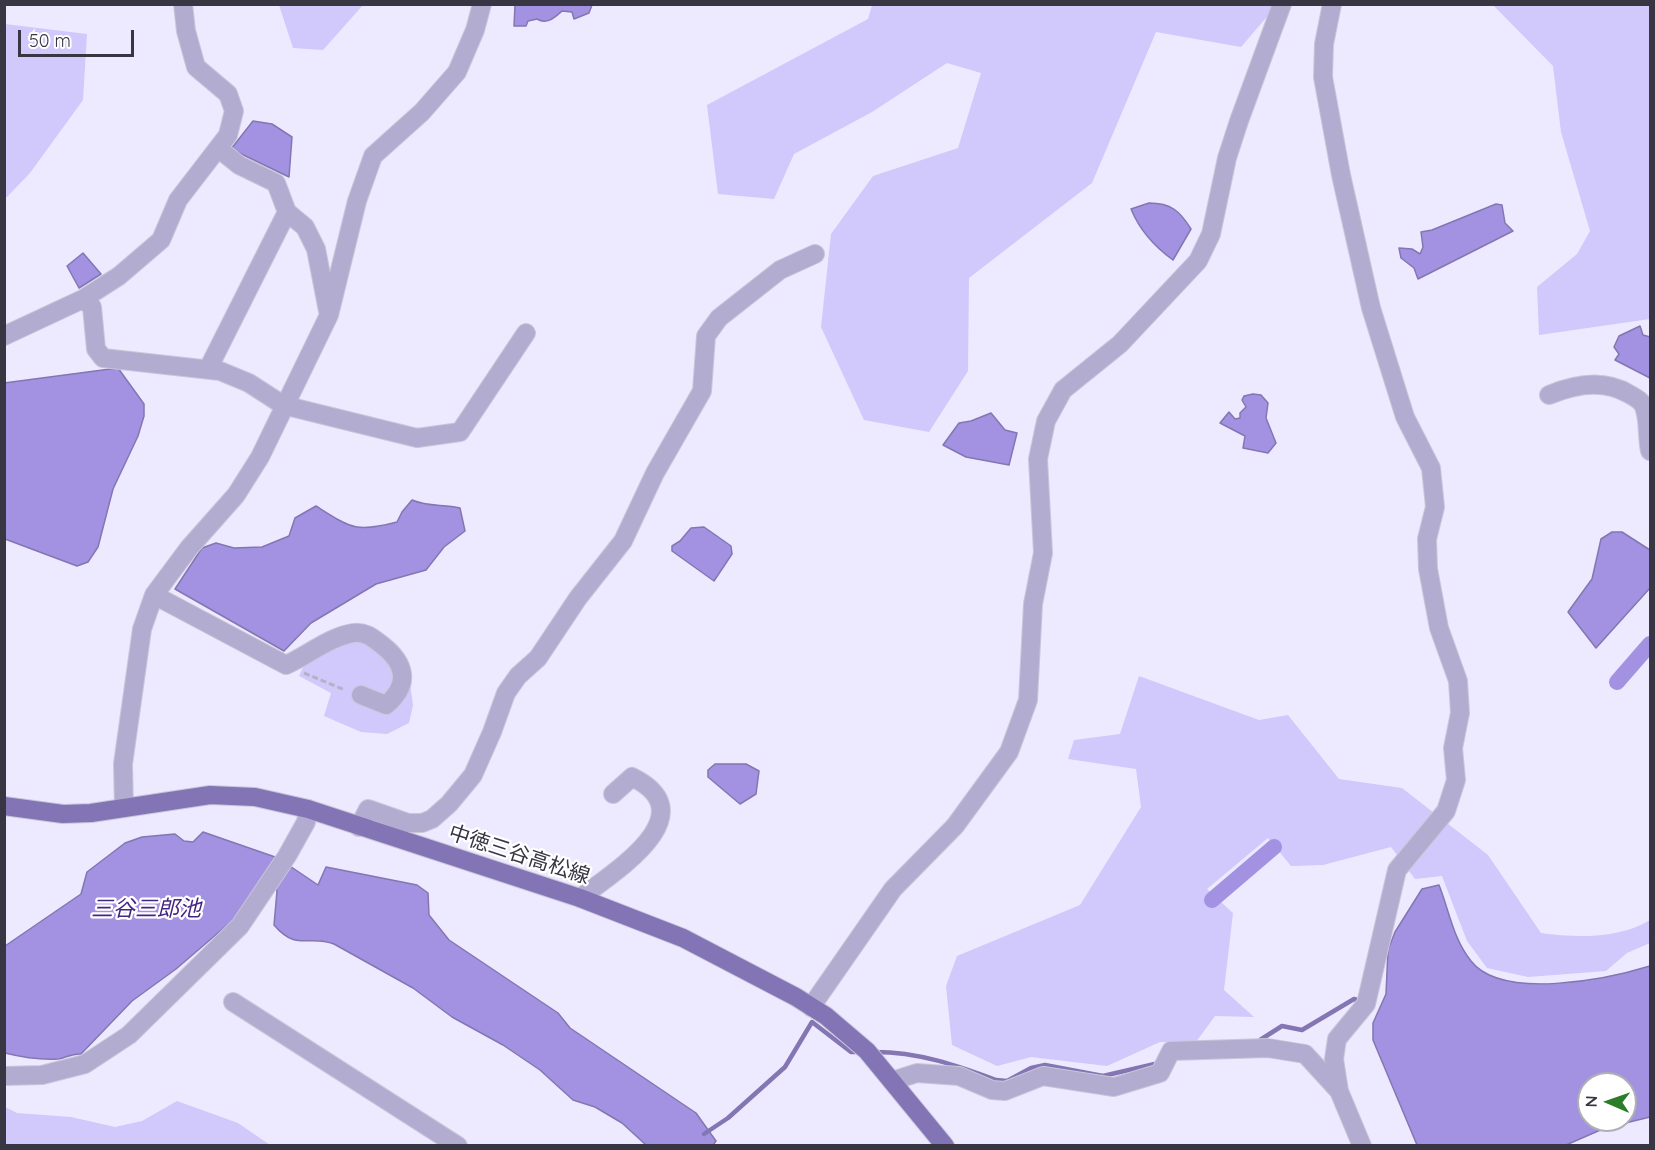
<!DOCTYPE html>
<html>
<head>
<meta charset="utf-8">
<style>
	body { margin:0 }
	#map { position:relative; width:1655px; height:1150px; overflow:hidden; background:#edeaff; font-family:Quicksand,sans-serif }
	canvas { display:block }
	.frame { position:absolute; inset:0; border:6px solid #383643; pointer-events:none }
	.north { position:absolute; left:1577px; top:1072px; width:60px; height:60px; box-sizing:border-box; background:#fff; border:2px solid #afafb4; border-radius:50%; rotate:272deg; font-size:16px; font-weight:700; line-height:24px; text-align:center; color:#383643 }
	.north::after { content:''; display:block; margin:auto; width:21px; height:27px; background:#2b7e29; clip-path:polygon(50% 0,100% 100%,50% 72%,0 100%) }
	.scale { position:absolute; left:18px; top:30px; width:116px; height:27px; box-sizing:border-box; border:3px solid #383643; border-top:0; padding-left:8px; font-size:18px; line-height:21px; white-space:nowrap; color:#383643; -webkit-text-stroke:4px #fff; paint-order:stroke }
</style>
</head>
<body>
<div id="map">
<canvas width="1655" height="1150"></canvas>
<div class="frame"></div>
<div class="north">N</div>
<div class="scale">50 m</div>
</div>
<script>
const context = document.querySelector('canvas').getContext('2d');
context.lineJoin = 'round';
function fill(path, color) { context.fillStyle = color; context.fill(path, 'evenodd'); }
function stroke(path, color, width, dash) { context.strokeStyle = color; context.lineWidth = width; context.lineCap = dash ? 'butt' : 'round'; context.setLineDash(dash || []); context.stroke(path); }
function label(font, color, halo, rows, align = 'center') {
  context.font = font + ' Quicksand,"Noto Sans JP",sans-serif'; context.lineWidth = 4.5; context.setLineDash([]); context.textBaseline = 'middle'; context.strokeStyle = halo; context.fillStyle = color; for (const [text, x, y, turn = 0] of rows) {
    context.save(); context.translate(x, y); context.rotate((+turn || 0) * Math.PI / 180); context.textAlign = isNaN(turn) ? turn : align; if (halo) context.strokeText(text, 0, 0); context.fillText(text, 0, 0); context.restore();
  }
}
const green = new Path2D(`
	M279 5V4L363 5 323 50 293 48Z
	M872 5H1277L1241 47 1156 32 1092 183 969 278 968 371 929 432 864 420 821 327 831 234 873 176 958 148 981 73 947 63 872 112 794 154 774 199 718 194 707 105 868 19Z
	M1493 5H1650V319L1539 335 1537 287 1577 254 1590 231 1561 132 1553 66Z
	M5 24 87 34 83 100 30 173 5 199Z
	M358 634 410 684 413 705 409 723 387 734 361 732 324 716 331 693 299 676 307 658Z
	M1139 676 1259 720 1288 715 1339 779 1402 788 1488 855 1541 933C1576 938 1619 939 1650 920V943L1627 953 1606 971 1528 977 1487 968 1467 941 1442 876 1415 879 1391 847 1323 865 1291 866 1268 838 1207 889 1233 913 1224 990 1254 1017 1215 1016 1196 1042H1160L1107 1066 1031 1057 997 1066 952 1045 946 986 957 956 1080 905 1141 807 1136 769 1068 759 1074 740 1120 734Z
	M177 1101 238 1123 270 1145H5V1107L17 1113 71 1117 115 1127 142 1121Z`);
const water = new Path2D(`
	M515 5V4L592 5 589 13 574 19 572 12 562 11C554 18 547 25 537 19L528 21 526 26H514Z
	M253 121 272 124 292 137 289 177 231 149Z
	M1149 203C1171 203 1180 211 1191 229L1173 260C1155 247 1140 231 1131 209Z
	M1496 204 1502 205 1505 223 1513 231 1418 279 1414 268 1401 258 1399 248 1412 249 1420 254 1423 247 1421 232 1432 230Z
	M83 253 101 274 79 288 67 266Z
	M1640 326 1643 335 1650 337V378L1615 360 1619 354 1614 347 1619 336Z
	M118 368 144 404V416L138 436 113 489 98 547 88 562 77 566 5 539 4 383Z
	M1253 394 1261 395 1268 403 1266 418 1276 443 1268 453 1243 448 1245 436 1220 423 1229 412 1235 419 1240 418V413L1246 407 1242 400 1244 396Z
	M991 413 1005 430 1017 433 1009 465 966 457 943 445 959 423 971 421Z
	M412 500C428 507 443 504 460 508L465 531 444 547 426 570 376 584 311 623 284 651 175 589 202 548 216 543 234 548 262 547 289 536 295 518 316 506C351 528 356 533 397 522L402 512Z
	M704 527 731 546 732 554 714 581 672 551V546L680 541 691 528Z
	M1612 532H1622L1650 550V588L1596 648 1568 612 1592 579 1601 539Z
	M715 764H746L759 771 756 794 740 804 708 777V770Z
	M203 832 278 858 318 885 326 867 417 885 428 893 429 915 449 940 558 1013 570 1028 696 1113 716 1141 713 1145H646L622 1123 595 1107 573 1100 540 1070 503 1045 452 1017 413 988 334 944C308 934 297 952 274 925L277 891 274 885 176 969 132 1001 81 1054C72 1053 66 1058 58 1059 40 1060 21 1057 5 1053V946L81 894 87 872 125 843 142 837 175 834 184 841 193 842Z
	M1439 885C1449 910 1453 939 1471 961 1502 1001 1608 979 1650 966V1117L1605 1128 1566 1145H1417L1373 1040V1023L1386 994 1388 950 1395 932 1422 889ZM1589 1084H1625V1120H1589Z`);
const stream = new Path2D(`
	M1260 1040 1282 1026 1302 1030 1354 999 1363 1002
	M875 1052C918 1052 956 1065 996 1080L1007 1081 1031 1068 1045 1065 1103 1076 1159 1063
	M704 1134 728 1118 785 1067 812 1022 851 1052H860`);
const canal = new Path2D(`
	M1617 682 1650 644
	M1212 900 1274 847`);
const path = new Path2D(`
	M304 673 345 690`);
const minor = new Path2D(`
	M1332 4 1324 44 1323 77 1341 175 1371 308 1405 417 1431 468 1435 507 1427 539 1428 569 1439 628 1458 681 1460 713 1453 748 1456 780 1446 811 1397 870 1366 1004 1337 1039 1334 1059 1339 1091 1362 1146
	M287 212 305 227 316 249 328 311
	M83 299 92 307 96 349 103 358 220 371 249 383 283 405 417 438 460 432 526 333
	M4 336 83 299 119 276 161 240 178 200 228 135 234 111 228 94 196 67 186 31 183 4
	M208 369 287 212 276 183 239 165 219 149
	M1549 395C1575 384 1604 379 1629 394 1636 398 1643 401 1645 410 1649 423 1647 438 1650 451
	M154 595 286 665C308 655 329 637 353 633 365 631 373 638 382 645 405 663 411 684 386 705L361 695
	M124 808 123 764 142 629 154 595 189 548 236 495 260 457 329 315 357 201 373 156 422 112 457 72 475 30 482 4
	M359 827 368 809 408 823H422L432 819 449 804 473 775 492 732 506 693 518 676 538 658 578 598 623 541 655 473 702 391 706 336 719 318 780 270 815 254
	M580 898C614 872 708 814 632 777L613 794
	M233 1002 458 1146
	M811 1007 893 889 955 826 1009 752 1028 700 1033 604 1043 553 1038 459 1046 421 1063 390 1120 344 1198 261 1211 234 1227 158 1239 121 1282 4
	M4 1076 42 1075 85 1064 129 1035 240 926 287 856 306 822 308 809
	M892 1081 917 1073 959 1076 992 1090 1005 1091 1043 1076 1114 1087 1160 1073 1171 1051 1268 1048 1305 1054 1339 1091`);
const major = new Path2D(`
	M4 806 63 814 91 813 210 795 255 797 308 809 580 898 683 938 796 997 826 1016 867 1051 945 1146`);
const streetNames = [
	["中徳三谷高松線",519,855,18]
];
const waterNames = [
	["三谷三郎池",146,909]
];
fill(green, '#d1c8fb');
fill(water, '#a392e2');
stroke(water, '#8376b2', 1.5);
stroke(stream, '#8376b2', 4.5);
stroke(canal, '#a392e2', 16);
stroke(minor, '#c9c6d9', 20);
stroke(major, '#c9c6d9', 20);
stroke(path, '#b5b2c5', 3, [6, 3]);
stroke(minor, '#b2acd0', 18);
stroke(major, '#8274b5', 18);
label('21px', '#383643', '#fff', streetNames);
label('italic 22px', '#452783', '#fff', waterNames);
</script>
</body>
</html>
